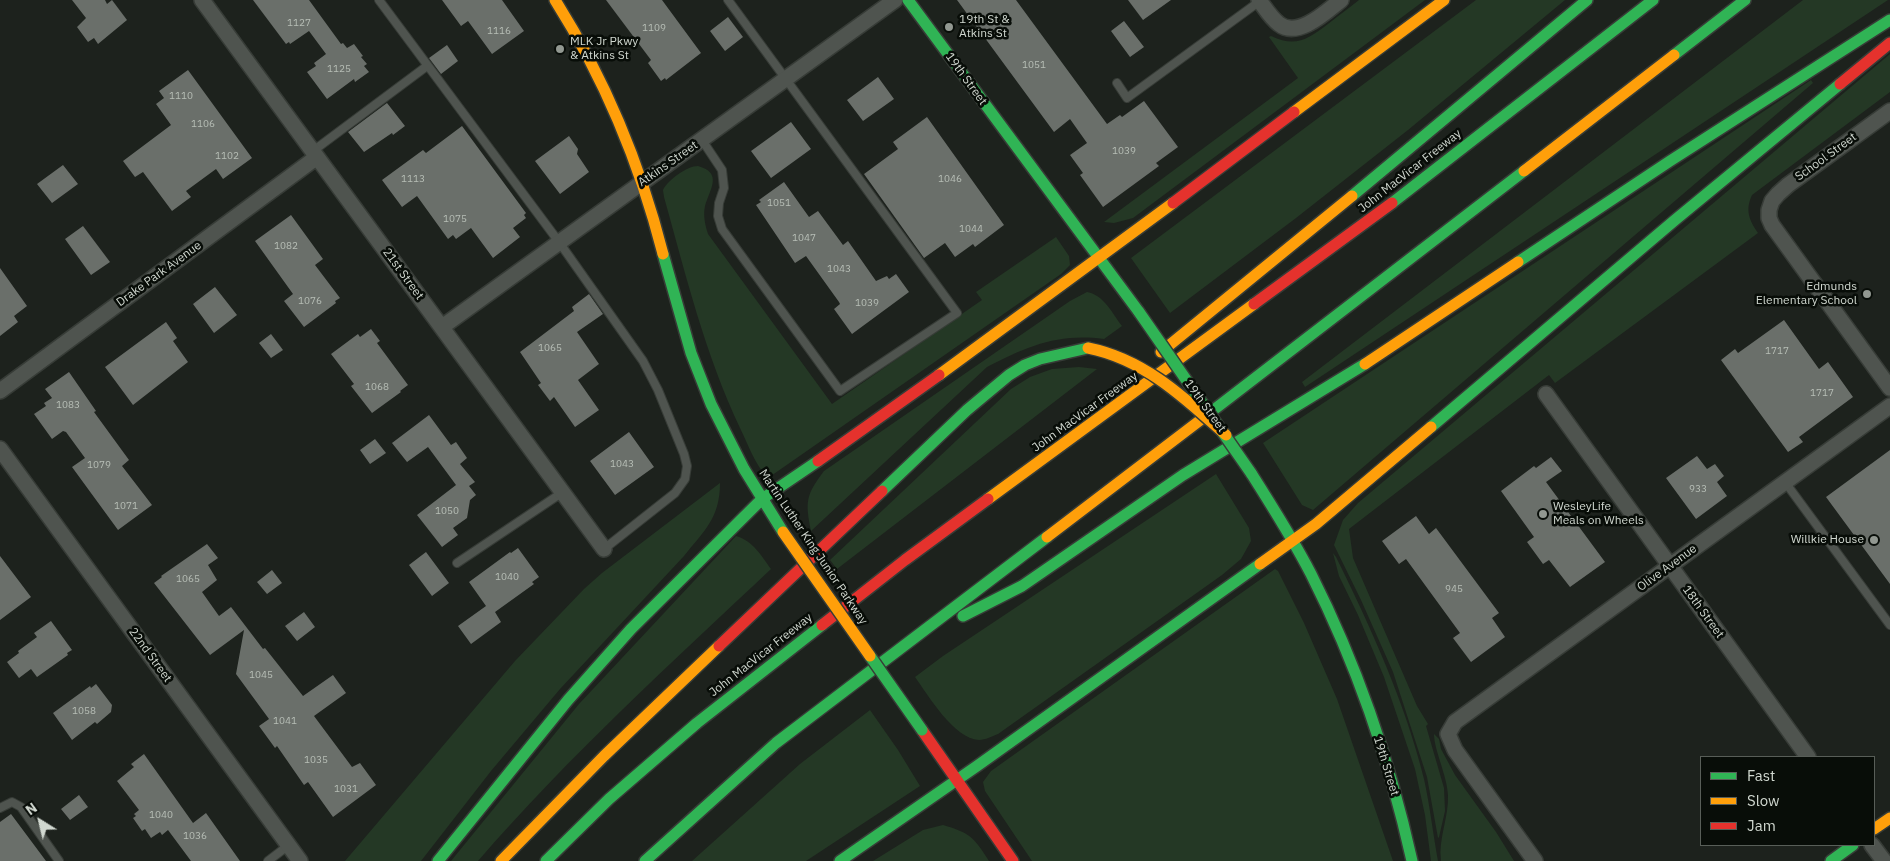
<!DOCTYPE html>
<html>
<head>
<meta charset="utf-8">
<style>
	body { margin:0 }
	#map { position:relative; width:1890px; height:861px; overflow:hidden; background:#1d221d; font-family:"IBM Plex Sans",sans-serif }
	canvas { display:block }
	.legend { position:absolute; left:1700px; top:756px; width:175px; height:90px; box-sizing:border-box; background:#080d08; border:1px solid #585e58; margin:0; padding:6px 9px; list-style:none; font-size:15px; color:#d1d8d0 }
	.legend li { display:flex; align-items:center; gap:10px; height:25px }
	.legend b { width:25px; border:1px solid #585e58 }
	.north { position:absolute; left:15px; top:796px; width:50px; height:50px; -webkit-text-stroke:4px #080d08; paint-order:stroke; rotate:324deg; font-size:14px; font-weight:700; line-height:20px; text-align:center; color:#d1d8d0 }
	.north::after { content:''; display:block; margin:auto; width:18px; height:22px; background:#d1d8d0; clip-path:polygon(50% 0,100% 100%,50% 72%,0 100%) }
</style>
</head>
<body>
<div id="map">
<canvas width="1890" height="861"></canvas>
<ul class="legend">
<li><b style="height:6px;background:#30b455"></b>Fast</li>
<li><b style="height:6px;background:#ff9f0a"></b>Slow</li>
<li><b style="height:6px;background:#e5322d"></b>Jam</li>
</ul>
<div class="north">N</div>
</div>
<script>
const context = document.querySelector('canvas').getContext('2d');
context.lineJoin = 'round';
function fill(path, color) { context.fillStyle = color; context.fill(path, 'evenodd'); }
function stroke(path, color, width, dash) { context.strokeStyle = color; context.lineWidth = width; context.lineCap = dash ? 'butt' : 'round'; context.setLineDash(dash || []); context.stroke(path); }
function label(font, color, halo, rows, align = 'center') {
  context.font = font + ' "IBM Plex Sans",sans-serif'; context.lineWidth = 5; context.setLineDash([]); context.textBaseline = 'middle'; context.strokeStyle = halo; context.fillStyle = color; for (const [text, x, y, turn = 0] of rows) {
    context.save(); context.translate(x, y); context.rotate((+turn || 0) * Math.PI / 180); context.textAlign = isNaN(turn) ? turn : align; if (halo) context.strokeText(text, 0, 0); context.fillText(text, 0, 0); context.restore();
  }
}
const green = new Path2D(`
	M1359 0H1425L1133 218 1114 223 1104 222 1298 78 1269 37 1271 36C1296 48 1308 39 1328 24 1338 16 1349 8 1359 0Z
	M1476 0H1565L1408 130 1296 218 1170 313 1131 258Z
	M1803 0H1888L1305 387 1302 382Z
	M1890 54V92L1752 195C1745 210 1749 220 1758 233L1555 383 1549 375 1349 529 1353 558 1417 706 1428 724 1426 726 1444 788 1445 811 1439 837 1438 838 1427 777 1393 672 1361 600 1334 545 1343 520 1358 503Z
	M1811 80 1813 83 1313 510 1302 505 1263 443Z
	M698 166C723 173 710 189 705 206 703 215 705 225 708 234L832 404 982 300 976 292 1056 237 1069 256 1070 265 1061 274 768 478C755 465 748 444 740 428 705 354 686 276 664 197L663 190C668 180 687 166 698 166Z
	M1087 292C1104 295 1112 313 1122 326L1104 339C1058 333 1028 346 987 367L811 531C805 501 806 495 824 471L1070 301Z
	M1079 367 1097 369 837 569 830 560 1011 389 1030 377 1052 369Z
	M1216 474 1249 528 1251 541 1241 559 1222 575 998 734C993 736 985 740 979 740 954 739 928 695 915 677L943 656Z
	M720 483C720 518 704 531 684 556L560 689 491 771 421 861H345L515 661 584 589 602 573Z
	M736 536C753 541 761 555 771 569 671 663 568 757 478 861H451L579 704Z
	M1333 553 1336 557C1371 628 1405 702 1424 779 1430 806 1433 834 1438 861H1431L1425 815 1415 769 1384 677 1358 615 1339 576Z
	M1275 569 1278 571 1304 623 1337 699 1393 861H1032L985 791 983 782 991 771Z
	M870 710 898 750 920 786 806 861H692L800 764Z
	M1434 734 1439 739 1441 749 1455 775 1496 832 1514 861H1441C1438 839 1449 817 1448 795 1447 775 1434 750 1434 734Z
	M943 825C970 833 974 837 989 861H873L923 830Z`);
const building = new Path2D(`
	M72 0H105L107 4 112 0 127 20 98 44 94 38 88 42 77 27 86 18Z
	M253 0H309L341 44 343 43 347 48 354 44 363 56 361 57 367 64 364 66 369 72 355 82 354 79 327 99 307 72 316 66 314 63 326 54 309 31 290 44 289 42 286 44Z
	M442 0H502L524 31 492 54 468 21 461 26Z
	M606 0H662L701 53 666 80 665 78 661 81 648 63 651 60Z
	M957 0H1016L1107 124 1120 115 1122 117 1144 101 1178 147 1156 163 1159 166 1103 207 1080 175 1083 173 1070 155 1087 143 1070 119 1054 132Z
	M1128 0H1171L1143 20Z
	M728 17 743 37 725 51 710 31Z
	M1124 21 1144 47 1130 57 1111 31Z
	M447 45 458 61 441 74 429 58Z
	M188 70 252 158 223 179 216 169 186 191 191 197 172 211 143 172 135 177 123 161 171 125 156 104 164 98 159 91Z
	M878 77 894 99 863 121 847 100Z
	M387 103 405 126 393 135 392 133 364 152 348 132Z
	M927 117 1004 225 975 247 973 244 955 257 945 243 924 258 864 174 898 149 893 142Z
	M791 122 811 149 771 178 751 151Z
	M462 126 526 213 524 215 526 218 513 228 520 237 493 258 471 228 456 239 453 235 448 239 417 196 402 207 382 180 423 150 426 153Z
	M569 136 578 149 577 154 589 172 560 194 535 161Z
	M63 165 78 184 52 203 37 184Z
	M784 182 809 217 818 211 843 245 848 241 876 281 887 276 889 279 896 274 909 292 852 334 834 309 840 304 839 302 806 256 795 263 756 205 761 202 759 200Z
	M291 215 323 259 315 265 340 298 335 301 336 303 304 327 284 301 293 294 255 241Z
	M83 226 110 262 91 275 65 239Z
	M0 268 27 306 14 316 18 322 0 336Z
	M215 287 237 315 214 333 193 304Z
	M589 294 603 314 577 332 599 364 578 380 599 410 575 427 554 397 550 401 538 385 541 383 520 352 574 311 572 307Z
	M1784 320 1819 369 1828 362 1853 397 1799 437 1803 442 1788 452 1721 360 1735 349 1738 353Z
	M166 322 177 338 173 341 188 362 133 405 105 367Z
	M371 329 380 341 377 343 408 385 400 391 401 392 372 413 351 386 354 384 331 354 358 334 360 337Z
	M271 334 283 350 271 358 259 343Z
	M69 372 96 411 94 412 129 460 122 466 152 505 118 530 72 467 85 458 66 432 63 431 52 439 34 414 46 406 44 403 52 398 45 389Z
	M429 415 451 445 456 442 467 458 460 464 475 482 469 486 476 495 470 500 467 518 453 528 458 535 442 547 417 515 456 485 428 447 407 462 392 443Z
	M629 432 654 467 615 495 590 461Z
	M375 439 386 453 370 464 360 450Z
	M1890 450V584L1826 497Z
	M1697 456 1707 469 1715 464 1724 476 1717 482 1727 496 1696 519 1666 478Z
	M1551 457 1562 471 1546 482 1605 562 1570 587 1549 560 1543 564 1527 542 1534 537 1501 491 1534 466 1536 468Z
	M1416 516 1429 534 1436 528 1499 613 1492 618 1505 637 1471 662 1453 638 1460 633 1406 559 1399 564 1382 541Z
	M207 544 218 558 208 565 217 580 202 592 219 616 231 607 263 649 265 648 303 696 333 675 346 693 314 716 352 767 360 763 376 785 333 817 308 782 304 785 277 746 275 748 259 726 269 719 236 674 244 630 210 655 154 583 162 577 161 576Z
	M518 548 539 577 532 582 534 584 495 612 501 622 471 644 458 626 486 606 469 582 510 552 511 553Z
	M426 552 449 583 432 596 409 565Z
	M0 556 31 597 0 620Z
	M272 570 282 583 267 594 257 582Z
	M304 612 315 627 297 641 285 626Z
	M51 621 72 650 67 653 68 655 37 677 31 669 19 678 7 662 19 653 18 651 37 637 34 633Z
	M96 684 112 705 111 712 97 724 95 722 72 740 53 713 90 686 91 688Z
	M144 754 193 823 206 813 240 861H191L168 830 162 835 160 832 151 838 145 829 142 831 133 818 136 816 134 814 139 810 117 781 134 767 131 764Z
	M79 795 88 807 70 820 61 809Z
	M11 814 46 861H0V822Z`);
const lane = new Path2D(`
	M379 0 559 242 643 361 658 390 684 454 687 466 685 479 675 493 604 549
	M1117 83 1127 98 1260 1
	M702 140 722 170 724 188 719 203 718 216 722 229 840 391 957 313 728 0
	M313 151 427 66
	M1785 482 1890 625
	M457 563 563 492
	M0 808 12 802 21 807 59 861
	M268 861 289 845`);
const street = new Path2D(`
	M202 0 604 549
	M1259 0C1265 8 1271 18 1279 24 1298 39 1327 11 1341 0
	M1890 111 1788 185 1778 194 1772 201 1769 210V218L1772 225 1890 388
	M442 327 895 0
	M0 391 317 157
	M1546 394 1808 757
	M0 449 300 861
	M1872 845 1884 861
	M1535 861 1455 750 1448 734 1455 722 1890 406`);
const fast = new Path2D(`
	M908 0 1139 312
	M1674 55 1745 0
	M1352 196 1587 0
	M1392 203 1653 0
	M663 254 691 353 711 404 744 469 783 532
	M1518 262 1670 161 1890 20
	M1207 415 1524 171
	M1431 427 1675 220 1840 84
	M1251 473C1272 506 1293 539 1311 574 1357 665 1390 762 1412 861
	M882 491 967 410 1009 375 1025 365 1040 359 1088 348
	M963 616 1022 586 1183 475 1365 364
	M438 861 568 700 631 629 762 499 818 461
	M546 861 609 799 697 723 822 625
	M645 861 776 743 1047 537
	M840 861 977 766 1260 564
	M1831 861 1853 845`);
const slow = new Path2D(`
	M555 0C605 79 640 164 663 254
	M1294 112 1444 0
	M1524 171 1674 55
	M1161 352 1352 196
	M1365 364 1518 262
	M939 375 1173 203
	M988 499 1254 304
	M1047 537 1207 415
	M1260 564 1316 524 1431 427
	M1874 829 1890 818
	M501 861 604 756 719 646`);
const jam = new Path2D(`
	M1840 84 1890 43
	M1173 203 1294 112
	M1254 304 1392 203
	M818 461 939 375
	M822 625 905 560 988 499
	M719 646 882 491
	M922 730 1013 861`);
const fastBridge = new Path2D(`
	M1139 312 1251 473
	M870 656 922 730`);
const slowBridge = new Path2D(`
	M1088 348C1144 359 1185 398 1226 435
	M783 532 870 656`);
const markers = [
	[949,27,5,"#929891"],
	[560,49,5,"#929891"],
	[1867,294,5,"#929891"],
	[1543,514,5,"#929891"],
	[1874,540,5,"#929891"]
];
const numberNames = [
	["1127",299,23],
	["1109",654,28],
	["1116",499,31],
	["1051",1034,65],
	["1125",339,69],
	["1110",181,96],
	["1106",203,124],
	["1039",1124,151],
	["1102",227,156],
	["1113",413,179],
	["1046",950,179],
	["1051",779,203],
	["1075",455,219],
	["1044",971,229],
	["1047",804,238],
	["1082",286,246],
	["1043",839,269],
	["1076",310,301],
	["1039",867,303],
	["1065",550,348],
	["1717",1777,351],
	["1068",377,387],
	["1717",1822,393],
	["1083",68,405],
	["1043",622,464],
	["1079",99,465],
	["933",1698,489],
	["1071",126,506],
	["1050",447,511],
	["1040",507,577],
	["1065",188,579],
	["945",1454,589],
	["1045",261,675],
	["1058",84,711],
	["1041",285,721],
	["1035",316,760],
	["1031",346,789],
	["1040",161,815],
	["1036",195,836]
];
const poiNames = [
	["19th St &",959,20],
	["Atkins St",959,34],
	["MLK Jr Pkwy",570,42],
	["& Atkins St",570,56],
	["Edmunds",1857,287,"right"],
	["Elementary School",1857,301,"right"],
	["WesleyLife",1553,507],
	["Meals on Wheels",1553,521],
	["Willkie House",1864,540,"right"]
];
const streetNames = [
	["19th Street",966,79,54],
	["School Street",1826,157,-36],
	["Atkins Street",668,164,-35],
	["John MacVicar Freeway",1410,171,-38],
	["Drake Park Avenue",159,274,-36],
	["21st Street",403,274,54],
	["19th Street",1205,406,54],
	["John MacVicar Freeway",1085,412,-36],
	["Martin Luther King Junior Parkway",813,547,56],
	["Olive Avenue",1667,568,-36],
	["18th Street",1703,612,54],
	["22nd Street",150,655,54],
	["John MacVicar Freeway",761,655,-38],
	["19th Street",1386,766,73]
];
fill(green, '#243825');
fill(building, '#6a6f6a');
stroke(lane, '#373c37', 10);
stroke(street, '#373c37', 18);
stroke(fast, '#373c37', 14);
stroke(slow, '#373c37', 14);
stroke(jam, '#373c37', 14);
stroke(lane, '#4f544f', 8);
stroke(street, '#4f544f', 15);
stroke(fast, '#30b455', 11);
stroke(slow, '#ff9f0a', 11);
stroke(jam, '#e5322d', 11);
stroke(fastBridge, '#373c37', 14, []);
stroke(slowBridge, '#373c37', 14, []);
stroke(fastBridge, '#30b455', 11);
stroke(slowBridge, '#ff9f0a', 11);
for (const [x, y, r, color] of markers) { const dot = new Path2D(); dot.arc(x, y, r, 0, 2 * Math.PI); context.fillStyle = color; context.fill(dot); stroke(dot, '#080d08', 2); }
label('10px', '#b7beb6', null, numberNames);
label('12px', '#d1d8d0', '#080d08', poiNames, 'left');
label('12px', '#d1d8d0', '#080d08', streetNames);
</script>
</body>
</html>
